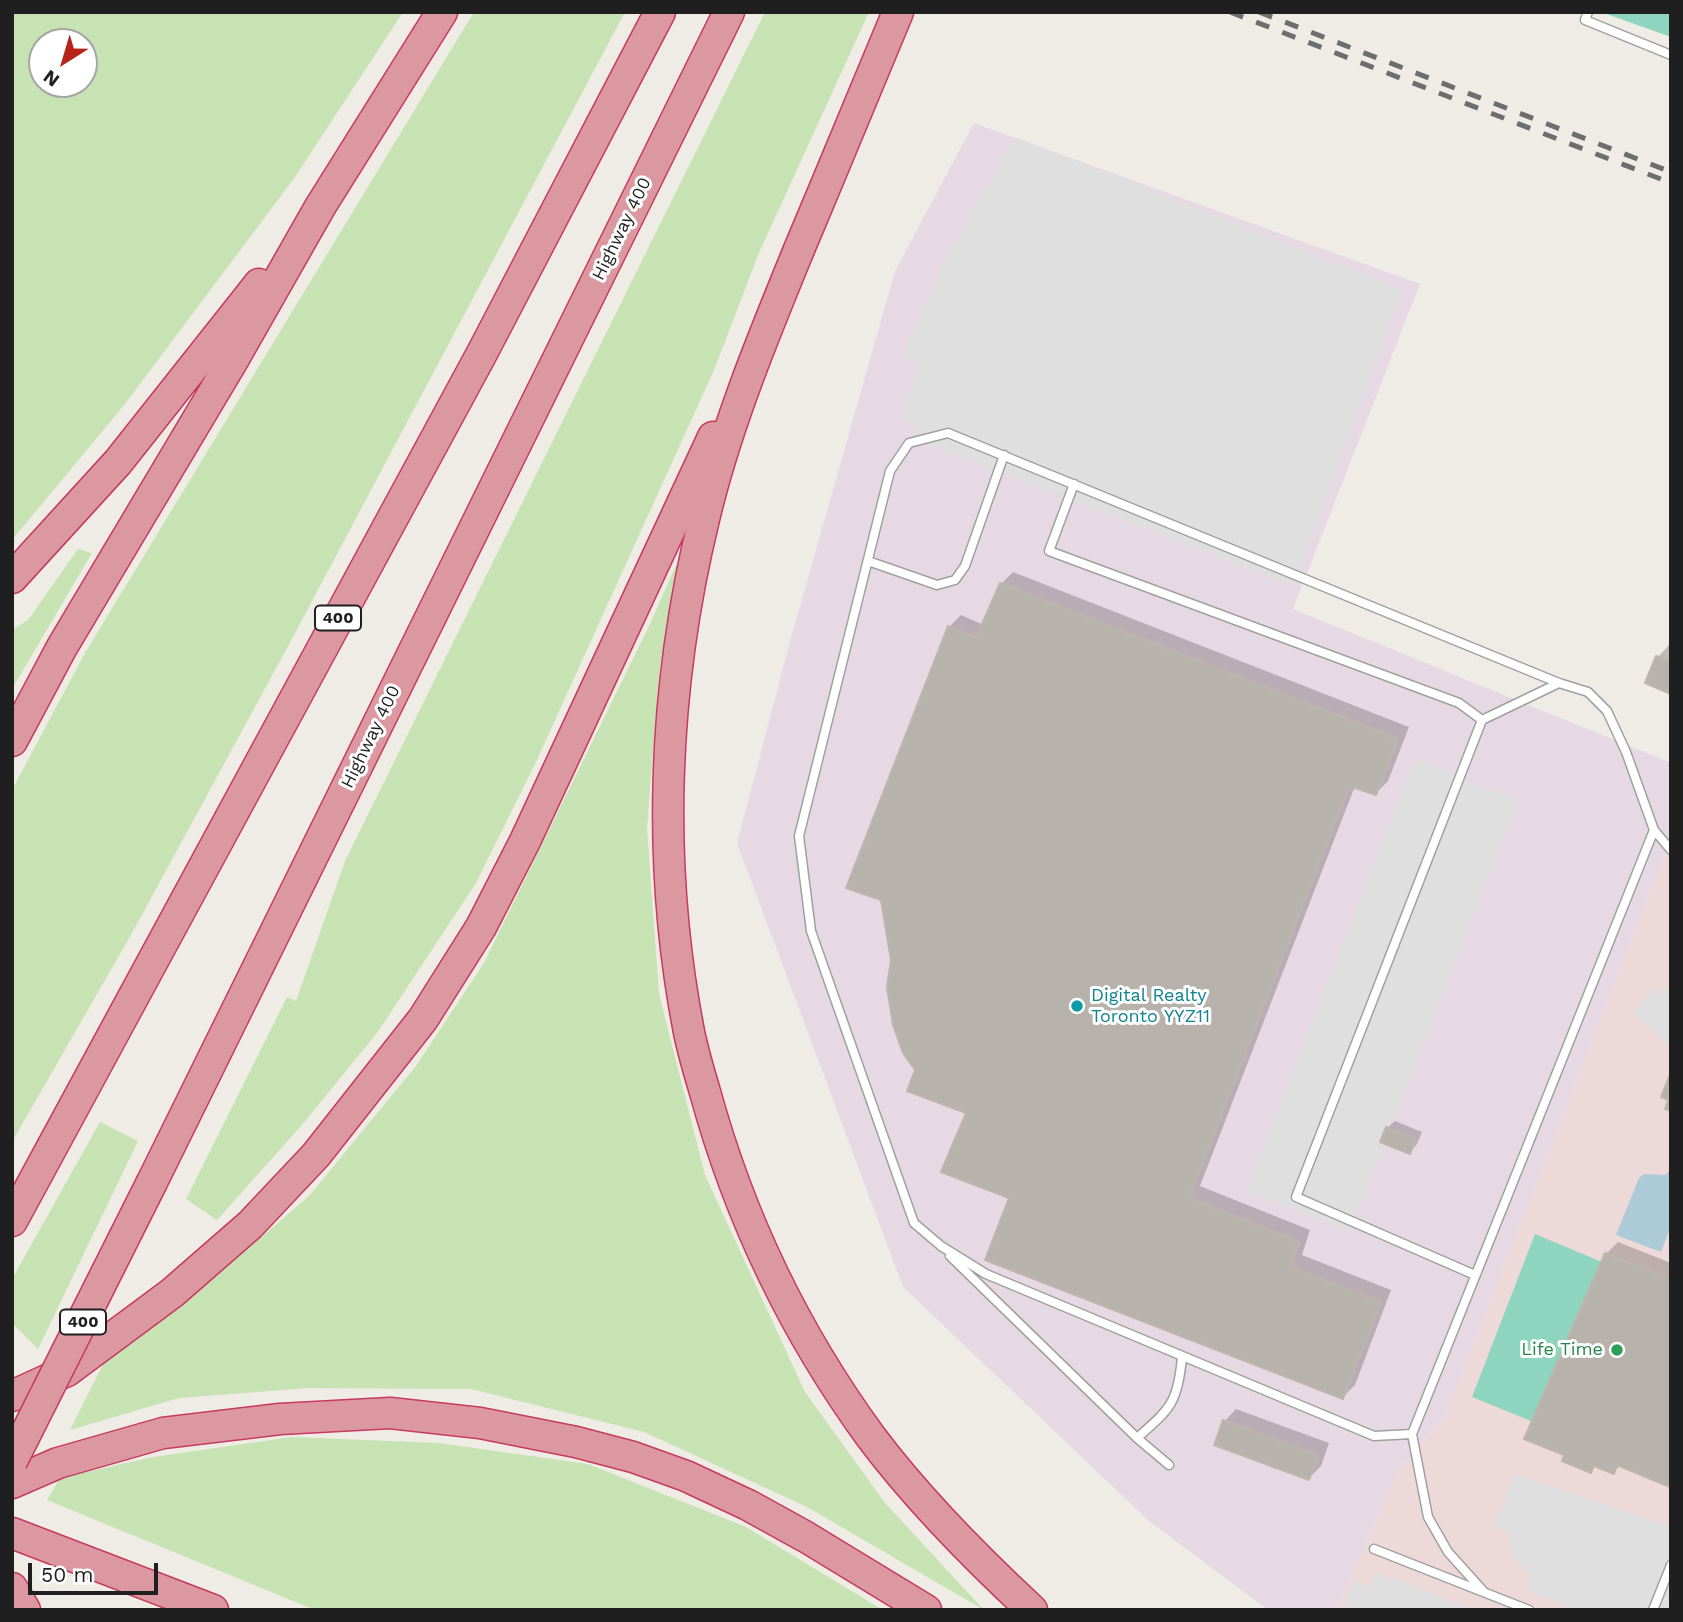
<!DOCTYPE html>
<html>
<head>
<meta charset="utf-8">
<style>
	body { margin:0 }
	#map { position:relative; width:1683px; height:1622px; overflow:hidden; background:#efece6; font-family:"Work Sans",sans-serif }
	canvas { display:block }
	.frame { position:absolute; inset:0; border:14px solid #1f1f1f; pointer-events:none }
	.north { position:absolute; left:28px; top:28px; width:70px; height:70px; box-sizing:border-box; background:#fff; border:2px solid #a5a5a5; border-radius:50%; rotate:217deg; font-size:19px; font-weight:700; line-height:28px; text-align:center; color:#1f1f1f }
	.north::after { content:''; display:block; margin:auto; width:24px; height:32px; background:#b62318; clip-path:polygon(50% 0,100% 100%,50% 72%,0 100%) }
	.scale { position:absolute; left:28px; top:1563px; width:130px; height:32px; box-sizing:border-box; border:4px solid #1f1f1f; border-top:0; padding-left:9px; font-size:21px; line-height:24px; white-space:nowrap; color:#1f1f1f; -webkit-text-stroke:5px #fff; paint-order:stroke }
</style>
</head>
<body>
<div id="map">
<canvas width="1683" height="1622"></canvas>
<div class="frame"></div>
<div class="north">N</div>
<div class="scale">50 m</div>
</div>
<script>
const context = document.querySelector('canvas').getContext('2d');
context.lineJoin = 'round';
function fill(path, color) { context.fillStyle = color; context.fill(path, 'evenodd'); }
function stroke(path, color, width, dash) { context.strokeStyle = color; context.lineWidth = width; context.lineCap = dash ? 'butt' : 'round'; context.setLineDash(dash || []); context.stroke(path); }
function label(font, color, halo, rows, align = 'center') {
  context.font = font + ' "Work Sans",sans-serif'; context.lineWidth = 6; context.setLineDash([]); context.textBaseline = 'middle'; context.strokeStyle = halo; context.fillStyle = color; for (const [text, x, y, turn = 0] of rows) {
    context.save(); context.translate(x, y); context.rotate((+turn || 0) * Math.PI / 180); context.textAlign = isNaN(turn) ? turn : align; if (halo) context.strokeText(text, 0, 0); context.fillText(text, 0, 0); context.restore();
  }
}
const commercial = new Path2D(`
	M1671 839V1610H1336L1399 1470 1445 1417Z`);
const industrial = new Path2D(`
	M974 123 1420 284 1293 609 1671 763V839L1445 1417 1399 1470 1336 1610H1268L1149 1521 903 1287 737 843 789 645 895 271Z`);
const grass = new Path2D(`
	M12 12H403L295 177 125 404 12 540ZM84 42V84H42V42Z
	M474 12H625L286 650 132 933 12 1142V790L85 653Z
	M765 12H869L758 255 715 368 536 762 476 883 377 1033 301 1126 217 1220 186 1199 287 997 296 1001 345 861Z
	M688 538 674 587 659 674 647 828 659 994 705 1175 805 1392 885 1503 984 1610 807 1507 644 1432 471 1389 308 1388 179 1398 70 1430 103 1364 179 1308 309 1196 416 1066 484 963 649 626Z
	M78 549 92 553 12 689V630L28 620Z
	M100 1122 138 1141 38 1349 12 1323V1279Z
	M292 1437 439 1443 588 1464 746 1527 883 1610H315L47 1500 60 1478 153 1457Z`);
const pitch = new Path2D(`
	M1601 12H1671V37Z
	M1535 1234 1602 1262 1531 1421 1472 1397Z`);
const parking = new Path2D(`
	M1015 137 1402 289 1294 586 926 443 902 414 921 362 902 358 948 254Z
	M1415 759 1518 800 1350 1231 1247 1191Z
	M1671 984V1048L1634 1012 1657 987 1663 992Z
	M1515 1474 1671 1527V1610H1577L1527 1591 1531 1576 1511 1553 1508 1532 1494 1527Z
	M1376 1572 1475 1610H1350L1343 1607 1356 1580 1371 1586Z`);
const water = new Path2D(`
	M1671 1170V1226L1661 1252 1616 1235 1639 1178 1644 1174 1665 1175Z`);
const shadow = new Path2D(`
	M1013 572 1409 727 1388 781 1376 793 1355 786 1200 1186 1310 1230 1302 1255 1391 1290 1355 1385 1343 1397 1012 1197 968 1112 917 1069 949 627 961 615 984 625 1001 584Z
	M1669 645H1671V692L1658 657Z
	M1395 1121 1422 1132 1417 1144 1410 1152 1387 1128Z
	M1618 1242 1671 1263 1669 1484 1621 1465 1613 1472 1596 1465 1590 1470 1606 1254Z
	M1236 1409 1329 1443 1321 1466 1309 1478 1225 1421Z`);
const building = new Path2D(`
	M1000 583 1398 739 1376 795 1349 786 1189 1198 1299 1242 1291 1267 1381 1302 1343 1399 985 1260 1009 1198 941 1172 966 1113 907 1091 915 1070 903 1053 893 1025 887 987 891 960 881 900 846 888 948 626 976 638Z
	M1656 656 1671 661V694L1645 683Z
	M1670 1074 1671 1075V1111L1665 1109 1668 1100 1661 1097Z
	M1386 1127 1416 1139 1410 1154 1380 1142Z
	M1605 1253 1671 1279 1670 1487 1617 1465 1614 1474 1594 1466 1591 1473 1562 1461 1564 1455 1524 1439Z
	M1223 1420 1318 1455 1309 1480 1214 1445Z`);
const lane = new Path2D(`
	M1588 12 1585 20 1671 55
	M1074 484 1049 551 1459 703 1482 720 1559 683
	M868 561 937 585 955 580 965 566 1004 455
	M1654 830 1412 1434 1374 1436 986 1274 941 1246 914 1223 811 931 799 836 890 471 909 443 948 433 1559 683 1588 692 1607 711 1626 752 1654 830 1671 850
	M950 1256 1137 1438 1169 1465
	M1475 1275 1296 1197 1482 720
	M1412 1434 1428 1517 1448 1552 1484 1592
	M1137 1438C1170 1409 1178 1403 1182 1357
	M1374 1549 1529 1610
	M1653 1610 1671 1565`);
const highway = new Path2D(`
	M898 12C865 91 833 169 800 247 764 335 726 426 704 519 663 687 656 863 689 1032 693 1052 699 1072 705 1092 739 1216 795 1333 871 1437 916 1497 977 1559 1032 1610
	M12 578 118 462 259 284
	M12 741 62 647 233 360 320 207 442 12
	M152 1182 729 12
	M12 1221 481 355 660 12
	M12 1396 67 1371 172 1293 250 1225 316 1155 423 1019 481 927 525 841 713 437
	M12 1483 58 1463 163 1433 280 1419 390 1413 480 1423 576 1442 633 1457 686 1476 748 1505 806 1537 926 1610
	M12 1533 213 1610
	M12 1588 25 1610`);
const rail = new Path2D(`
	M1230 12 1671 183
	M1259 12 1671 172`);
const highwayBridge = new Path2D(`
	M12 1461 152 1182`);
const markers = [
	[1077,1006,7,"#0f9aa8"],
	[1617,1350,7,"#2e9e5b"]
];
const shields = [
	[338,618,46],
	[83,1322,46]
];
const shieldNames = [
	["400",338,618],
	["400",83,1322]
];
const streetNames = [
	["Highway 400",622,229,-64],
	["Highway 400",371,737,-64]
];
const cultureNames = [
	["Digital Realty",1091,996],
	["Toronto YYZ11",1091,1017]
];
const leisureNames = [
	["Life Time",1603,1350]
];
fill(commercial, '#eddad8');
fill(industrial, '#e7d9e3');
fill(grass, '#c7e2b3');
fill(pitch, '#8ed4be');
fill(parking, '#dfdfdf');
fill(water, '#accad7');
fill(shadow, '#0003');
fill(building, '#b8b2ac');
stroke(building, '#beb5ab', 2);
stroke(lane, '#a0a0a0', 11);
stroke(highway, '#c63a60', 33);
stroke(lane, '#fff', 8);
stroke(highway, '#dc98a0', 30);
stroke(rail, '#6d6d6d', 5, [14, 14]);
stroke(highwayBridge, '#c63a60', 33, []);
stroke(highwayBridge, '#dc98a0', 30);
for (const [x, y, r, color] of markers) { const dot = new Path2D(); dot.arc(x, y, r, 0, 2 * Math.PI); context.fillStyle = color; context.fill(dot); stroke(dot, '#fff', 2.5); }
for (const [x, y, w] of shields) { const box = new Path2D(); box.roundRect(x - w / 2, y - 12.5, w, 25, 5); context.fillStyle = '#fff'; context.fill(box); stroke(box, '#1f1f1f', 2); }
label('bold 16px', '#1f1f1f', null, shieldNames);
label('18px', '#1f1f1f', '#fff', streetNames);
label('18px', '#0d838f', '#fff', cultureNames, 'left');
label('18px', '#27864d', '#fff', leisureNames, 'right');
</script>
</body>
</html>
